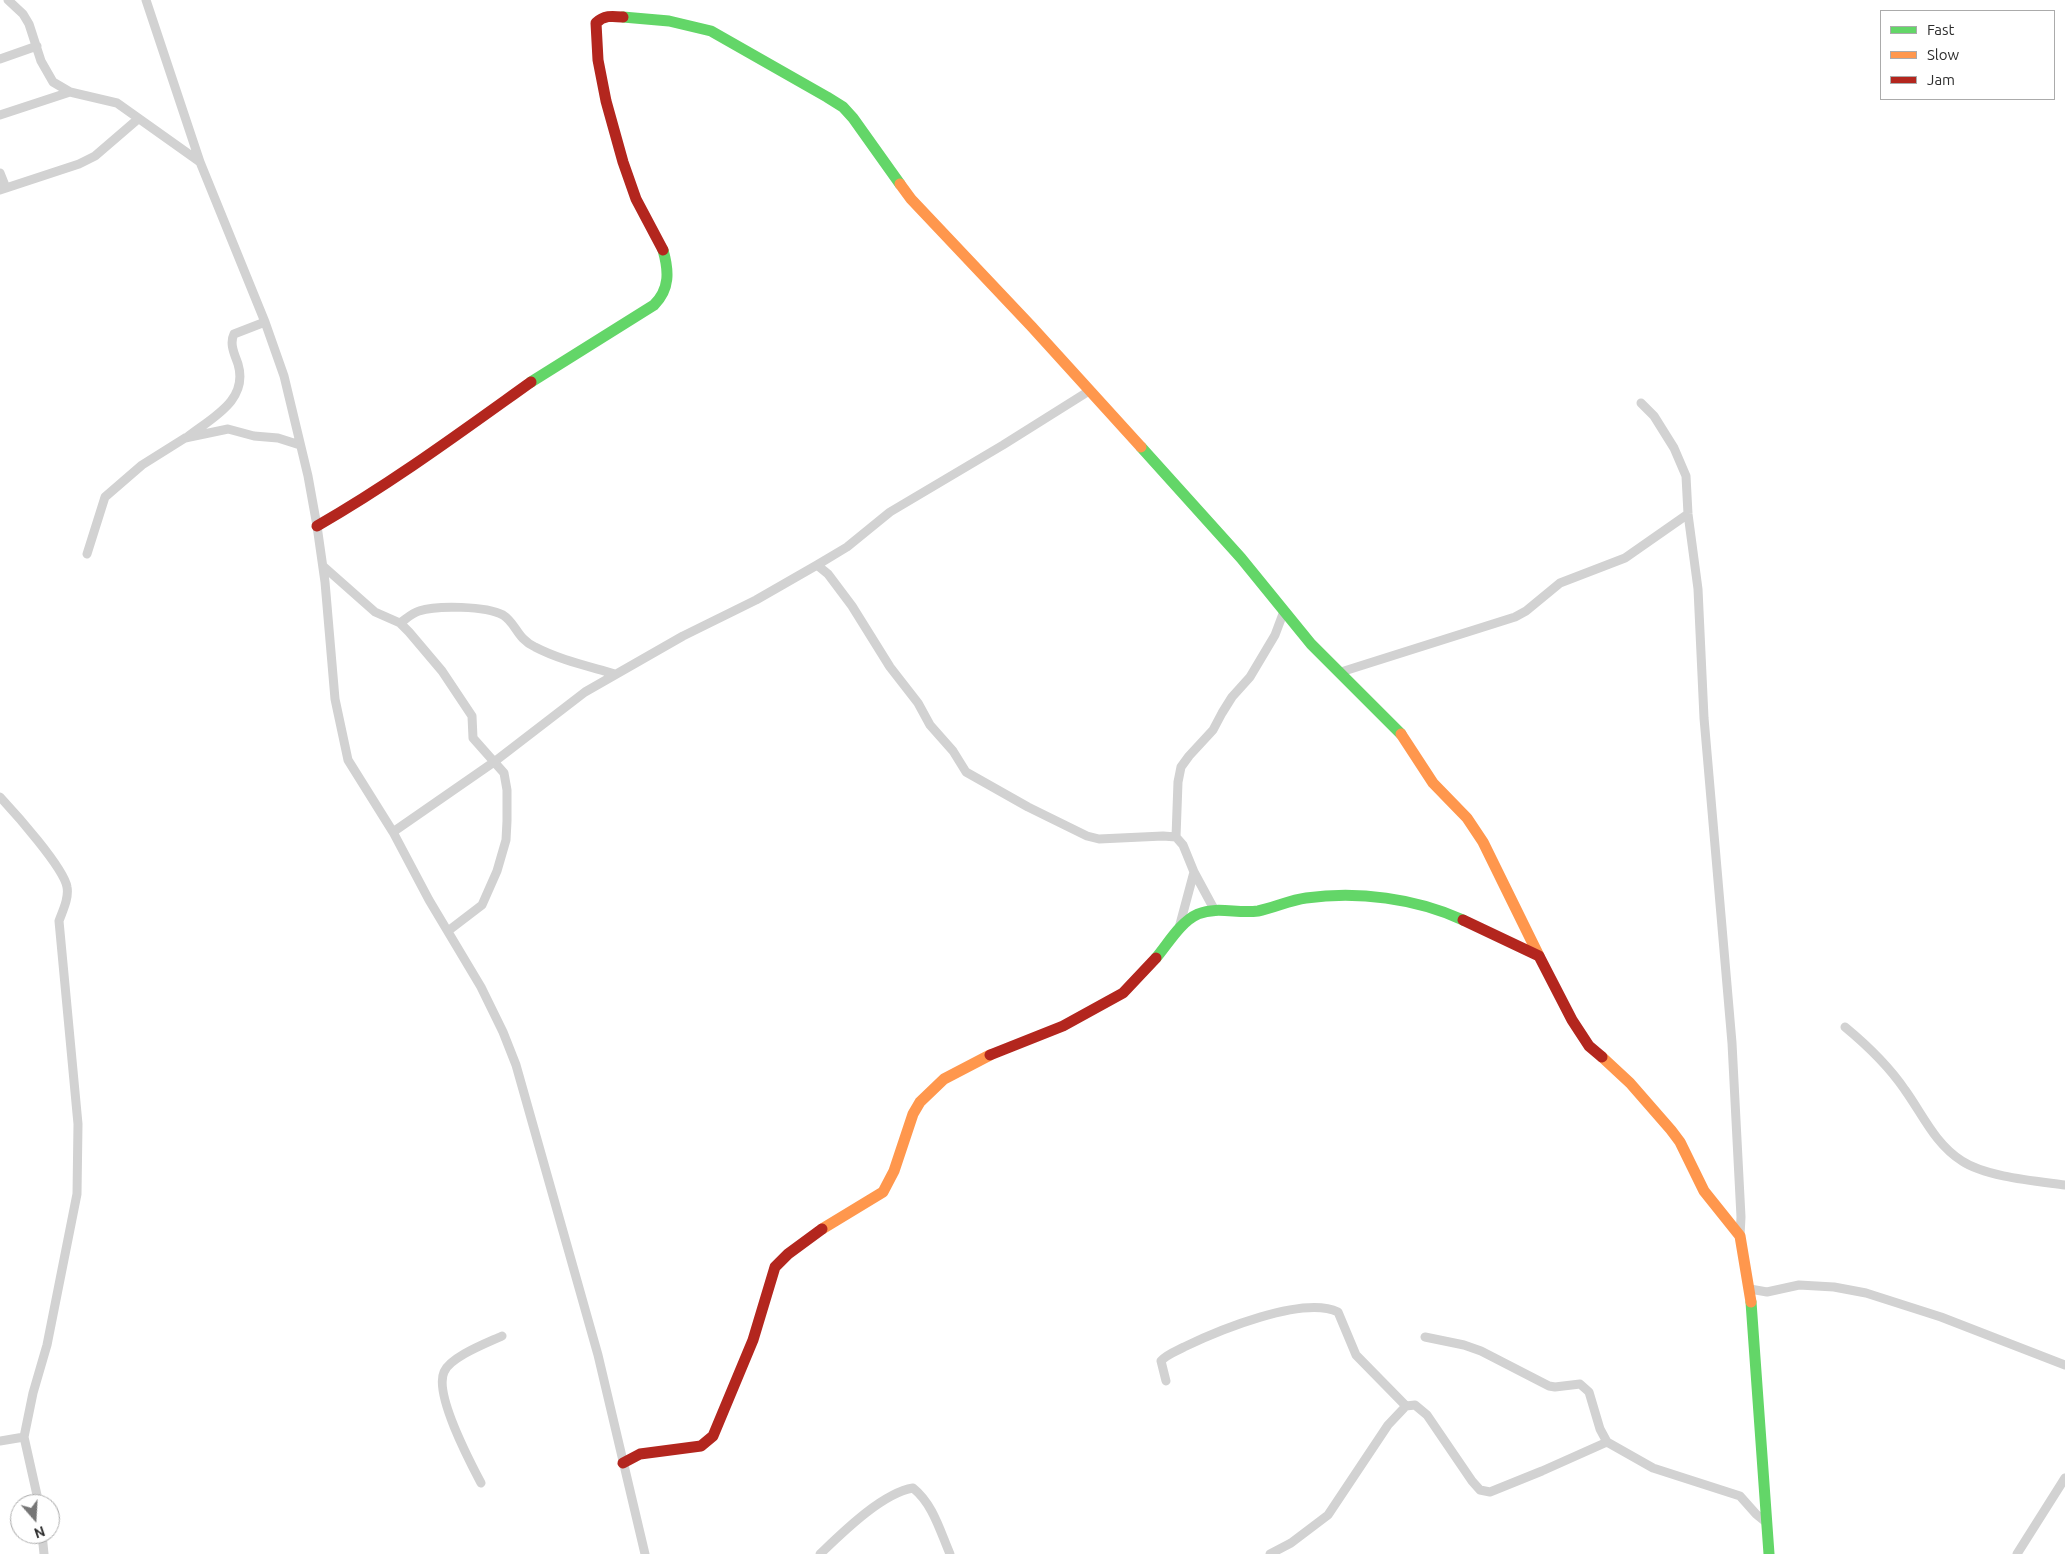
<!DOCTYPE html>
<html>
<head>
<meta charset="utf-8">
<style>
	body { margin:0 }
	#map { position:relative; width:2065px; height:1554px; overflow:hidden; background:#fff; font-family:Ubuntu,sans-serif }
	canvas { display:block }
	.legend { position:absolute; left:1880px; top:10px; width:175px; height:90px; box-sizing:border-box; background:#fff; border:1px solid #ababab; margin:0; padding:6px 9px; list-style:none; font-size:15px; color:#2d2d2d }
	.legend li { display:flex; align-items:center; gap:10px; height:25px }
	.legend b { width:25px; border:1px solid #ababab }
	.north { position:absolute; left:10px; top:1494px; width:50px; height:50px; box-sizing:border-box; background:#fff; border:1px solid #ababab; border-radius:50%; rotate:161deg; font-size:14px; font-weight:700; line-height:20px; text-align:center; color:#2d2d2d }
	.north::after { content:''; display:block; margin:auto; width:18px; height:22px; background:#767676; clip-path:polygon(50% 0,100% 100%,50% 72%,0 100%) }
</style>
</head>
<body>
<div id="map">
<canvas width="2065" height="1554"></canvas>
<ul class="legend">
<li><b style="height:6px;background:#63d668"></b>Fast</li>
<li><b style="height:6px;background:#ff974d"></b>Slow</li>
<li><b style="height:6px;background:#b3261e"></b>Jam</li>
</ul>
<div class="north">N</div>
</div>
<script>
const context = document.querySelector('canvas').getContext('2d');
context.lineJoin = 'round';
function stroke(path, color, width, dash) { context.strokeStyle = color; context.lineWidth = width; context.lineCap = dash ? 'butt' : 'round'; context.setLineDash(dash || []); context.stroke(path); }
const street = new Path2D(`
	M8 0 23 14 29 24 41 61 53 82 70 92 117 103 200 162
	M146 0 200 162 265 322 284 376 308 476 317 526 325 582 335 699 348 760 393 832 429 900 481 987 503 1032 516 1065 598 1355 645 1554
	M0 59 37 46
	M0 115 70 92
	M0 173 6 188
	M0 190 79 164 95 156 138 119
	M1641 403 1654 416 1674 448 1686 476 1688 514 1698 589 1704 718 1732 1043 1741 1217 1740 1236
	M186 438C211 418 249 401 238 364 235 355 229 344 234 334L265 322
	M87 554 105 497 142 465 185 438 228 429 254 436 278 438 300 445
	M817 565 828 574 852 606 890 667 918 703 930 725 953 751 966 772 1028 807 1087 836 1099 839 1163 836 1176 837 1183 845 1194 872 1214 909
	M323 566 375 612 400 623 409 632 442 671 472 716 473 738 504 773 507 790V821L506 840 497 871 482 905 448 931
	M400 623C406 619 412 613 419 611 437 605 486 606 503 615 516 623 517 639 535 647 560 660 588 666 615 674
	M1341 672 1515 617 1526 611 1560 583 1625 558 1688 514
	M0 797C15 813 64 868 67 887 69 898 63 910 59 921L78 1124 77 1194 47 1345 33 1393 24 1437 39 1504
	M393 832 494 762 585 692 683 636 756 600 817 565 847 547 890 512 1003 445 1089 391
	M1176 837 1178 782 1181 767 1189 756 1213 730 1222 713 1232 697 1250 677 1275 635 1284 611
	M1179 928 1194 872
	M1845 1027C1868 1046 1888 1065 1905 1090 1923 1115 1935 1144 1962 1161 1986 1177 2036 1181 2065 1185
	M1750 1289 1767 1292 1799 1285 1834 1287 1866 1293 1941 1317 2065 1365
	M1425 1337 1464 1345 1481 1351 1549 1386 1555 1387 1580 1384 1589 1392 1600 1429 1607 1442 1653 1468 1740 1496 1756 1514 1767 1523
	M1166 1381 1161 1361C1167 1354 1177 1351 1184 1347 1217 1331 1303 1295 1338 1312L1356 1355 1406 1406
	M0 1441 24 1437
	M481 1483C470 1462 434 1394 444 1372 450 1357 487 1343 502 1336
	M42 1534 44 1554
	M820 1554C842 1533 882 1493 913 1488 933 1504 940 1531 950 1554
	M1270 1554 1291 1543 1328 1515 1388 1425 1406 1406 1415 1405 1427 1415 1472 1481 1480 1490 1490 1492 1542 1471 1607 1442
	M2017 1554 2065 1478`);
const fast = new Path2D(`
	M623 17 669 21 711 31 827 97 843 107 853 118 900 184
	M531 382 654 305C670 289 669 271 663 250
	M1141 447 1241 558 1311 644 1401 734
	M1156 958C1168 944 1180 922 1198 914 1218 906 1237 914 1258 911 1274 908 1290 900 1306 898 1358 891 1415 898 1463 920
	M1751 1302 1769 1554`);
const slow = new Path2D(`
	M900 184 911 199 1032 327 1141 447
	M1401 734 1433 783 1467 818 1483 842 1539 956
	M1602 1057 1630 1083 1671 1130 1680 1142 1704 1191 1740 1236 1751 1302
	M822 1229 883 1192 894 1171 913 1114 920 1102 944 1079 990 1055`);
const jam = new Path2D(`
	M623 17C612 16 604 15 596 23L598 60 606 101 623 162 636 199 663 250
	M317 526C392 483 461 432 531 382
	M1463 920 1539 956 1572 1020 1589 1046 1602 1057
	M990 1055 1063 1026 1123 993 1156 958
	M623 1463 640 1454 701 1446 713 1436 753 1340 775 1267 788 1254 822 1229`);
stroke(street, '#d2d2d2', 9);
stroke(fast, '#63d668', 11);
stroke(slow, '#ff974d', 11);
stroke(jam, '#b3261e', 11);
</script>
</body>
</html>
